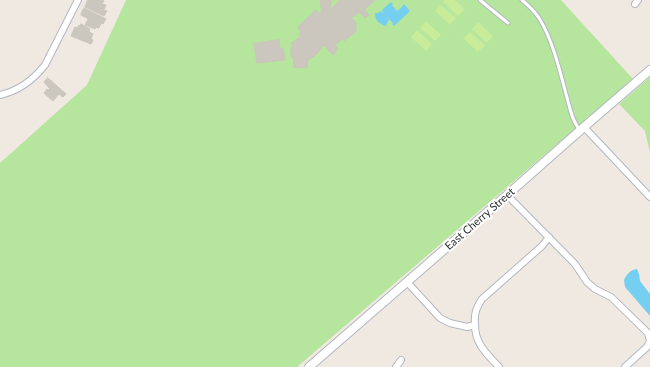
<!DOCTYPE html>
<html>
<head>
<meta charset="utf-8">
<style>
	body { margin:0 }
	canvas { display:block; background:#efe9e1 }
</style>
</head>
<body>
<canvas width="650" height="367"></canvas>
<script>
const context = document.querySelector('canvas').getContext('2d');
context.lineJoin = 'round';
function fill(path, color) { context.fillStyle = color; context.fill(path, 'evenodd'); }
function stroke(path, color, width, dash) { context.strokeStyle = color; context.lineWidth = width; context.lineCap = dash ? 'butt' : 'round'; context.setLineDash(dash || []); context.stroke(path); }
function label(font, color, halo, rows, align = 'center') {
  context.font = font + ' Lato,sans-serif'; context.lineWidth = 4; context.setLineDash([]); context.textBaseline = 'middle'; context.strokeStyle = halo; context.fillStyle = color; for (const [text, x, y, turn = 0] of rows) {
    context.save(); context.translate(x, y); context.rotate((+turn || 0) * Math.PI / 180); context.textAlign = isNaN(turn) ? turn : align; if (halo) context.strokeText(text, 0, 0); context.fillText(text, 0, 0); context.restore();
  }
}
const green = new Path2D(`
	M126 0H561L633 79 297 367H0V163L87 85Z
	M650 77V153L645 131 619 104Z`);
const pitch = new Path2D(`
	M445 0H455L465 9 458 16 443 2Z
	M441 5 456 18 450 25 435 11Z
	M426 21 441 35 435 41 420 28Z
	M478 22 493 36 487 43 472 29Z
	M417 30 432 44 426 51 411 37Z
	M470 32 485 45 478 52 463 38Z`);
const water = new Path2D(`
	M391 2 393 4 392 5 397 11 402 7V6L404 4 410 11 394 26 392 24 393 23 387 17 389 20 387 23 386 26C379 24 375 20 375 13H378L381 11 384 14 382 10Z
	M637 269 639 274 640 281 650 294V316L625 287 624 280C627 274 630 270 637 269Z`);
const building = new Path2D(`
	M88 0H102L104 1 102 4 106 5 104 10 107 11 104 16 85 7Z
	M321 0H331L330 10 340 0H375L365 9 363 8 369 15 365 18 359 12 353 17V16L351 17 356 23V31L344 41 342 39 335 45 338 49 333 55 324 45 321 47 322 48 317 53H318L307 61 308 67 294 68 293 57H291V47H294L291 44 301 36 299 34 301 32 298 27 316 10 320 15 321 14V9H322L321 7Z
	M84 8 106 19 103 24 101 23 99 28 96 27 95 29 85 25 88 19H89L81 15Z
	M81 24 90 29 89 32 93 34 91 39 93 40 91 44 71 36 75 27 78 28 79 25 80 26Z
	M279 40 280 49 283 48 285 60 257 63 254 44Z
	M48 78 66 94 63 97 59 94 53 101 44 93 47 89 48 90 50 89 44 82Z`);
const service = new Path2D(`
	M480 0 508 23
	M522 0C528 5 535 12 539 18 552 38 560 71 566 94 570 107 571 119 579 129`);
const minor = new Path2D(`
	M635 4 638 0
	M0 95C18 91 34 79 45 65L78 0
	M584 127 650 197
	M507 195 575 264 587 282 595 289 611 297 648 333 650 341
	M407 282 440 318 450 323 467 327 475 325
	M396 367 401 360
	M499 367C487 354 475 344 475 325 474 314 476 308 482 299L542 246 549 237
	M625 367 647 347 650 341`);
const tertiary = new Path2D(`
	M309 367 507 195 584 127 650 70`);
const streetNames = [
	["East Cherry Street",480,219,-41]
];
fill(green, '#b6e59e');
fill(pitch, '#c9ec9a');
fill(water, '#75cff0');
fill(building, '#cbc7bf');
stroke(building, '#cbc5ba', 1);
stroke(service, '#b4b7c1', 5);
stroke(minor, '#b4b7c1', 8);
stroke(tertiary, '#b4b7c1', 10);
stroke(service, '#fff', 3);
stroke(minor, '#fff', 6);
stroke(tertiary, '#fff', 8);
label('11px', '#2e2e2e', '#fff', streetNames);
</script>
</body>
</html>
